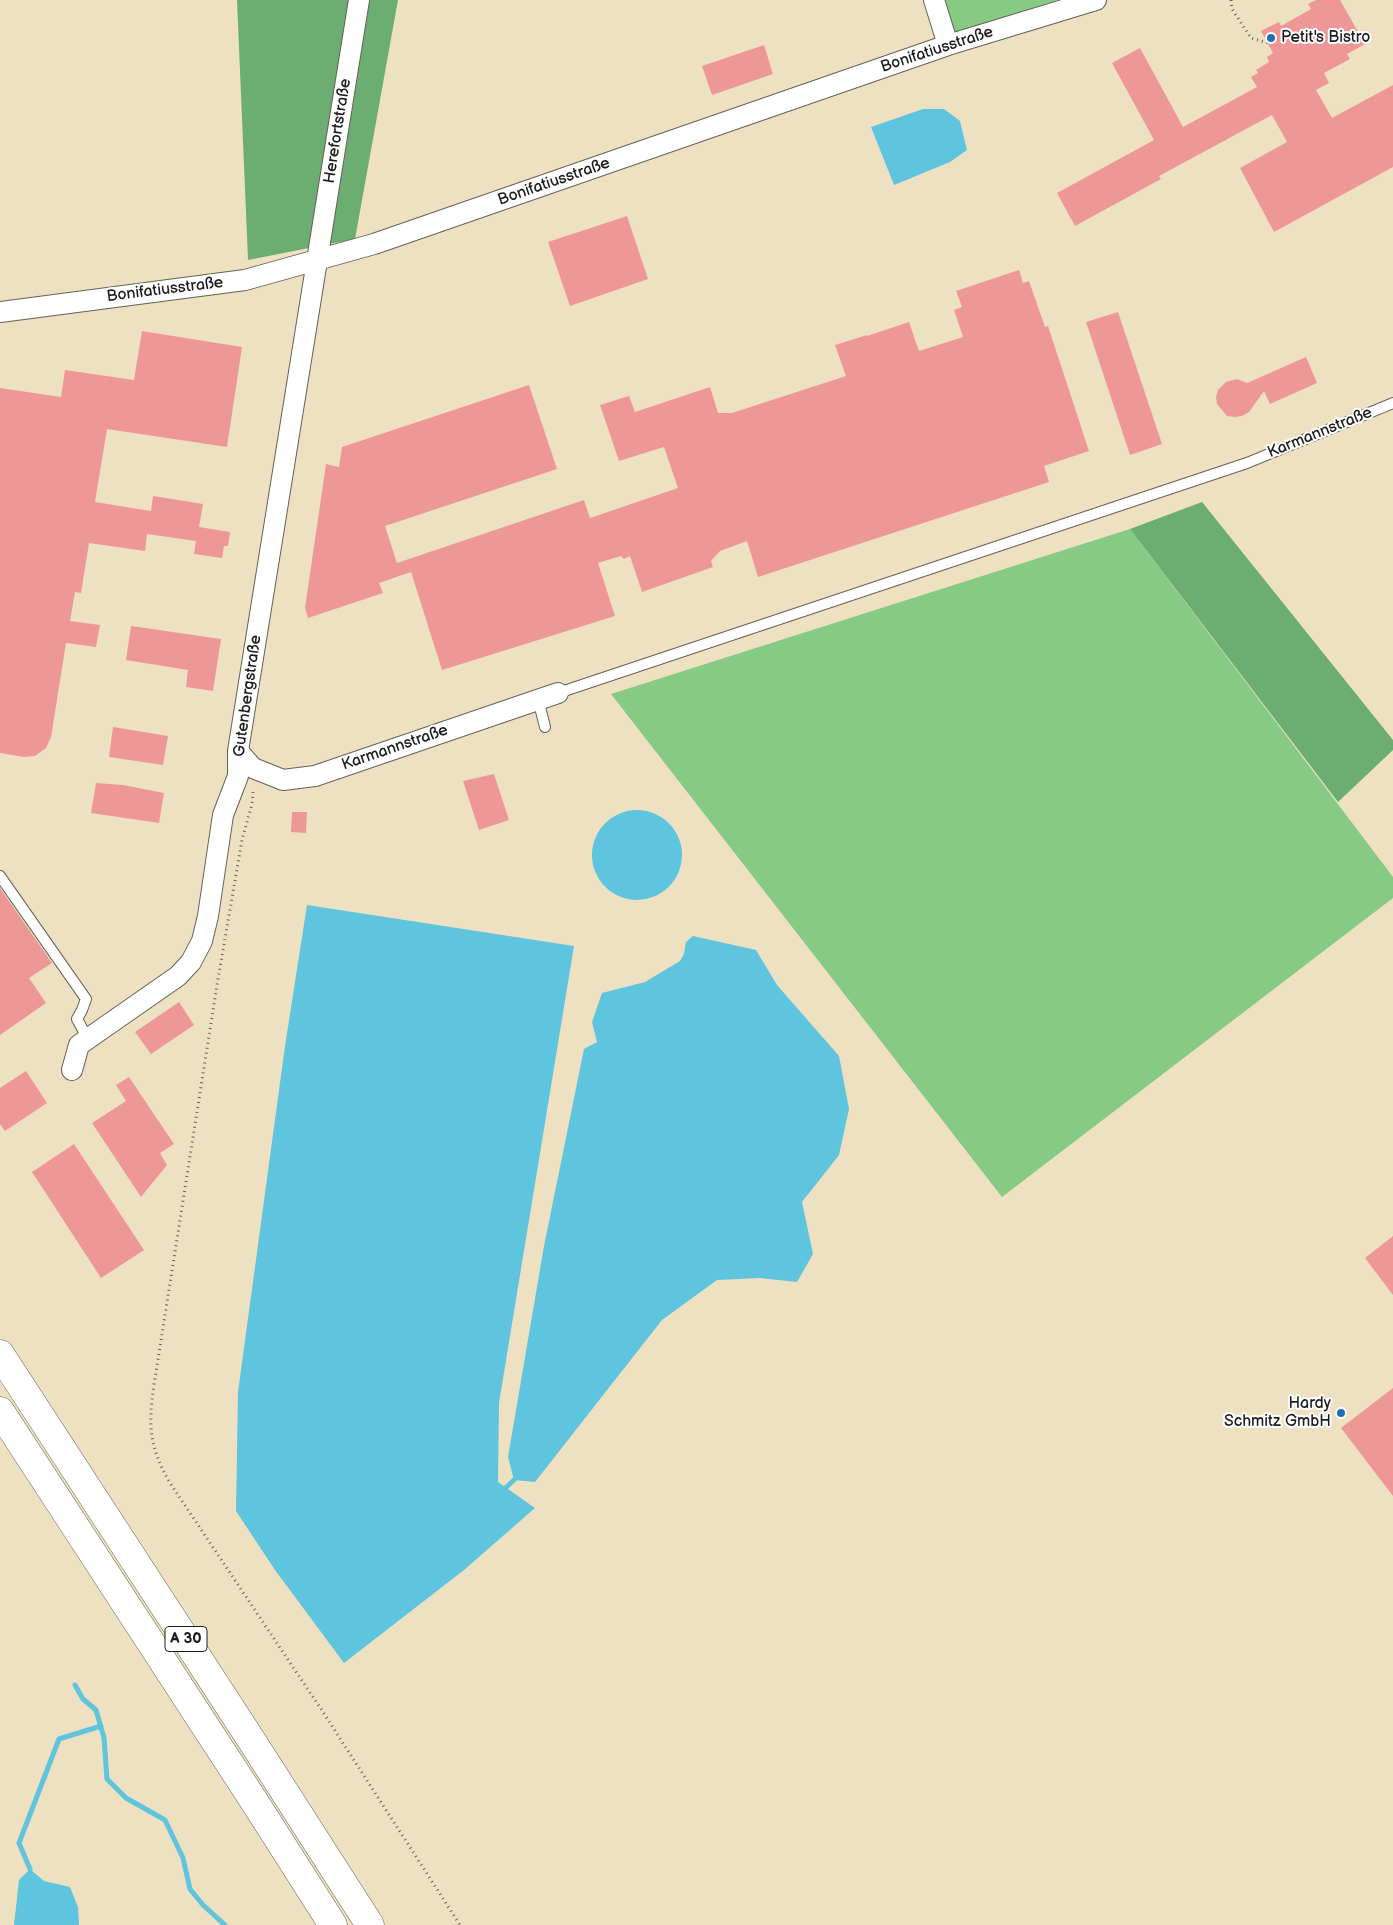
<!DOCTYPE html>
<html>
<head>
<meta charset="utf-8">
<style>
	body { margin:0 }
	canvas { display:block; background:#eee1c1 }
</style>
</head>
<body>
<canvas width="1393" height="1925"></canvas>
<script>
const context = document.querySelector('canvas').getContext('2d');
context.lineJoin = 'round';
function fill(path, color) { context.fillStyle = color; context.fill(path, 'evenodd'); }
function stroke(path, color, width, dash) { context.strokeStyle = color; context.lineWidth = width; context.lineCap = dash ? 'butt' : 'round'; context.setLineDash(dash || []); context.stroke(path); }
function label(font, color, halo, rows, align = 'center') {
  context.font = font + ' "Balsamiq Sans",sans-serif'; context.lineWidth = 4; context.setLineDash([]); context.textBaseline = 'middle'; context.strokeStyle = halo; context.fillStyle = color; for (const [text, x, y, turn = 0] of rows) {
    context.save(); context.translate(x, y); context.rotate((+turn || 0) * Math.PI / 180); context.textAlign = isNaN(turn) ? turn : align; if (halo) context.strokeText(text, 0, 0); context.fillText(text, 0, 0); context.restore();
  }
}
const green = new Path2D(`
	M941 0H1057L952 36Z
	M1130 529 1393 877V898L1002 1197 611 694Z`);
const forest = new Path2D(`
	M237 0H398L355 239 248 260Z
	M1202 502 1393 740V750L1338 802 1130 529Z`);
const water = new Path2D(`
	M923 109H944L960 121 967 150 950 162 894 185 871 127Z
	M592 855a45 45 0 1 1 90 0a45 45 0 1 1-90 0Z
	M307 905 574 946 499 1403 498 1482 535 1508 464 1570 344 1663 275 1570 236 1511 238 1392 285 1046Z
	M693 936 756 950 777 985 839 1056 849 1109 839 1155 802 1202 813 1254 797 1282 760 1278 717 1280 662 1320 535 1482 514 1480 508 1457 544 1246 584 1049 597 1042 592 1022 602 993 645 982 680 961 684 954 686 942Z
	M30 1869 44 1881 70 1887 78 1907 79 1925H14L19 1880Z`);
const stream = new Path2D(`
	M501 1492 514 1480
	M75 1685 83 1699 96 1710 104 1738 107 1779 126 1798 165 1820 183 1858 190 1889 203 1905 225 1925
	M30 1869 19 1843 59 1739 101 1726`);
const building = new Path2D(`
	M1316 0H1340L1365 44 1347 54 1350 59 1324 73 1329 83 1316 90 1332 118 1393 85V167L1274 232 1240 168 1287 142 1272 115 1159 176 1161 179 1075 226 1057 193 1154 140 1112 63 1140 48 1183 127 1257 87 1251 77 1258 73 1256 70 1269 62 1267 57 1273 53 1261 31 1279 22 1281 26 1311 9 1308 4Z
	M764 45 773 74 712 95 702 66Z
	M627 216 648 279 570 306 548 242Z
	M1019 270 1023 283 1029 281 1045 327 1048 326 1089 451 1044 466 1049 482 758 577 747 541 720 551 711 561 713 567 642 592 630 556 624 559 621 556 598 563 615 616 442 670 411 572 379 583 383 593 308 618 305 608 326 464 339 467 342 447 529 385 557 469 385 526 397 563 584 500 590 518 678 488 664 447 619 461 600 405 629 396 635 412 710 387 718 413H732L846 376 835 345 867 335V336L909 322 919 351 963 337 954 310 962 307 956 291Z
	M1118 312 1162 444 1130 455 1086 322Z
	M142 331 242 347 227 447 107 429 95 502 151 511 153 496 203 504 199 527 230 532 228 546H224L222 558 194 554 196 541 147 534 145 551 89 543 81 593 75 592 70 621 100 625 96 647 66 643 51 737 46 748 35 756 24 757 0 753V388L61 397 65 370 134 380Z
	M1306 357 1317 383 1270 404 1264 391 1249 412 1242 416 1235 417 1227 416 1217 404 1216 397 1218 390 1226 382 1237 379 1247 383Z
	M131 626 221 639 213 691 186 687 188 670 126 660Z
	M113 727 168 736 163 765 109 757Z
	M494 774 509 820 479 830 463 781Z
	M96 783 123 785 164 793 159 823 91 813Z
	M292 812H307L306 833 291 832Z
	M0 888 52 963 29 978 46 1003 0 1035Z
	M179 1002 194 1025 151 1054 135 1032Z
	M26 1071 47 1103 5 1131 0 1124V1088Z
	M129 1077 174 1144 160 1153 167 1165 141 1197 92 1123 126 1101 116 1085Z
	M74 1144 144 1250 101 1278 32 1172Z
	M1393 1236V1295L1365 1258Z
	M1393 1388V1496L1341 1428Z`);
const path = new Path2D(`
	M1231 0 1232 9 1251 38 1268 43
	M253 792 252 804 242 840 217 985 154 1385C148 1427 149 1446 170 1483L323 1712 460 1925`);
const service = new Path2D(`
	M558 693 1247 463 1393 403
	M538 699 545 727
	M0 876 86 999 82 1010 77 1019 88 1039`);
const minor = new Path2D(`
	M934 0 948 45
	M0 312 245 280 374 244 948 45 1096 0
	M238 751 253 768 283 780 315 776 558 693
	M72 1070 79 1045 178 976 191 962 202 941 208 916 223 815 238 776V751L359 0`);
const motorway = new Path2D(`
	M0 1354 250 1738 370 1925
	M0 1411 254 1801 333 1925`);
const markers = [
	[1271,38,5,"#1f6fb2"],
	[1341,1413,5,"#1f6fb2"]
];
const shields = [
	[186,1639,42]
];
const shieldNames = [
	["A 30",186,1639]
];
const poiNames = [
	["Petit's Bistro",1281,38],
	["Hardy",1331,1404,"right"],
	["Schmitz GmbH",1331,1422,"right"]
];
const streetNames = [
	["Bonifatiusstraße",937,50,-18],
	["Herefortstraße",338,131,-81],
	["Bonifatiusstraße",554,182,-19],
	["Bonifatiusstraße",165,290,-7],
	["Karmannstraße",1320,433,-22],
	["Gutenbergstraße",248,696,-82],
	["Karmannstraße",395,748,-19]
];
fill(green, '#86ca84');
fill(forest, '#6cae72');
fill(water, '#5fc4dd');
stroke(stream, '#5fc4dd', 5);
fill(building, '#ed9897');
stroke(service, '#666156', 12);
stroke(minor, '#666156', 22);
stroke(motorway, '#666156', 29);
stroke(path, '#666156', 3, [1, 4]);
stroke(service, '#fff', 10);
stroke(minor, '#fff', 20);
stroke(motorway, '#fff', 28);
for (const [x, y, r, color] of markers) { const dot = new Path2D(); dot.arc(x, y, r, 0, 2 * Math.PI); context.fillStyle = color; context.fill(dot); stroke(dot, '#fff', 2); }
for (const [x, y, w] of shields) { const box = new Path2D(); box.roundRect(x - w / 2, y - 12.5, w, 25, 4); context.fillStyle = '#fff'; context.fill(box); stroke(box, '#1c1c1c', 1); }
label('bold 15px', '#1c1c1c', null, shieldNames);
label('16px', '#1c1c1c', '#fff', poiNames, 'left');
label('16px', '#1c1c1c', '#fff', streetNames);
</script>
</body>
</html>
